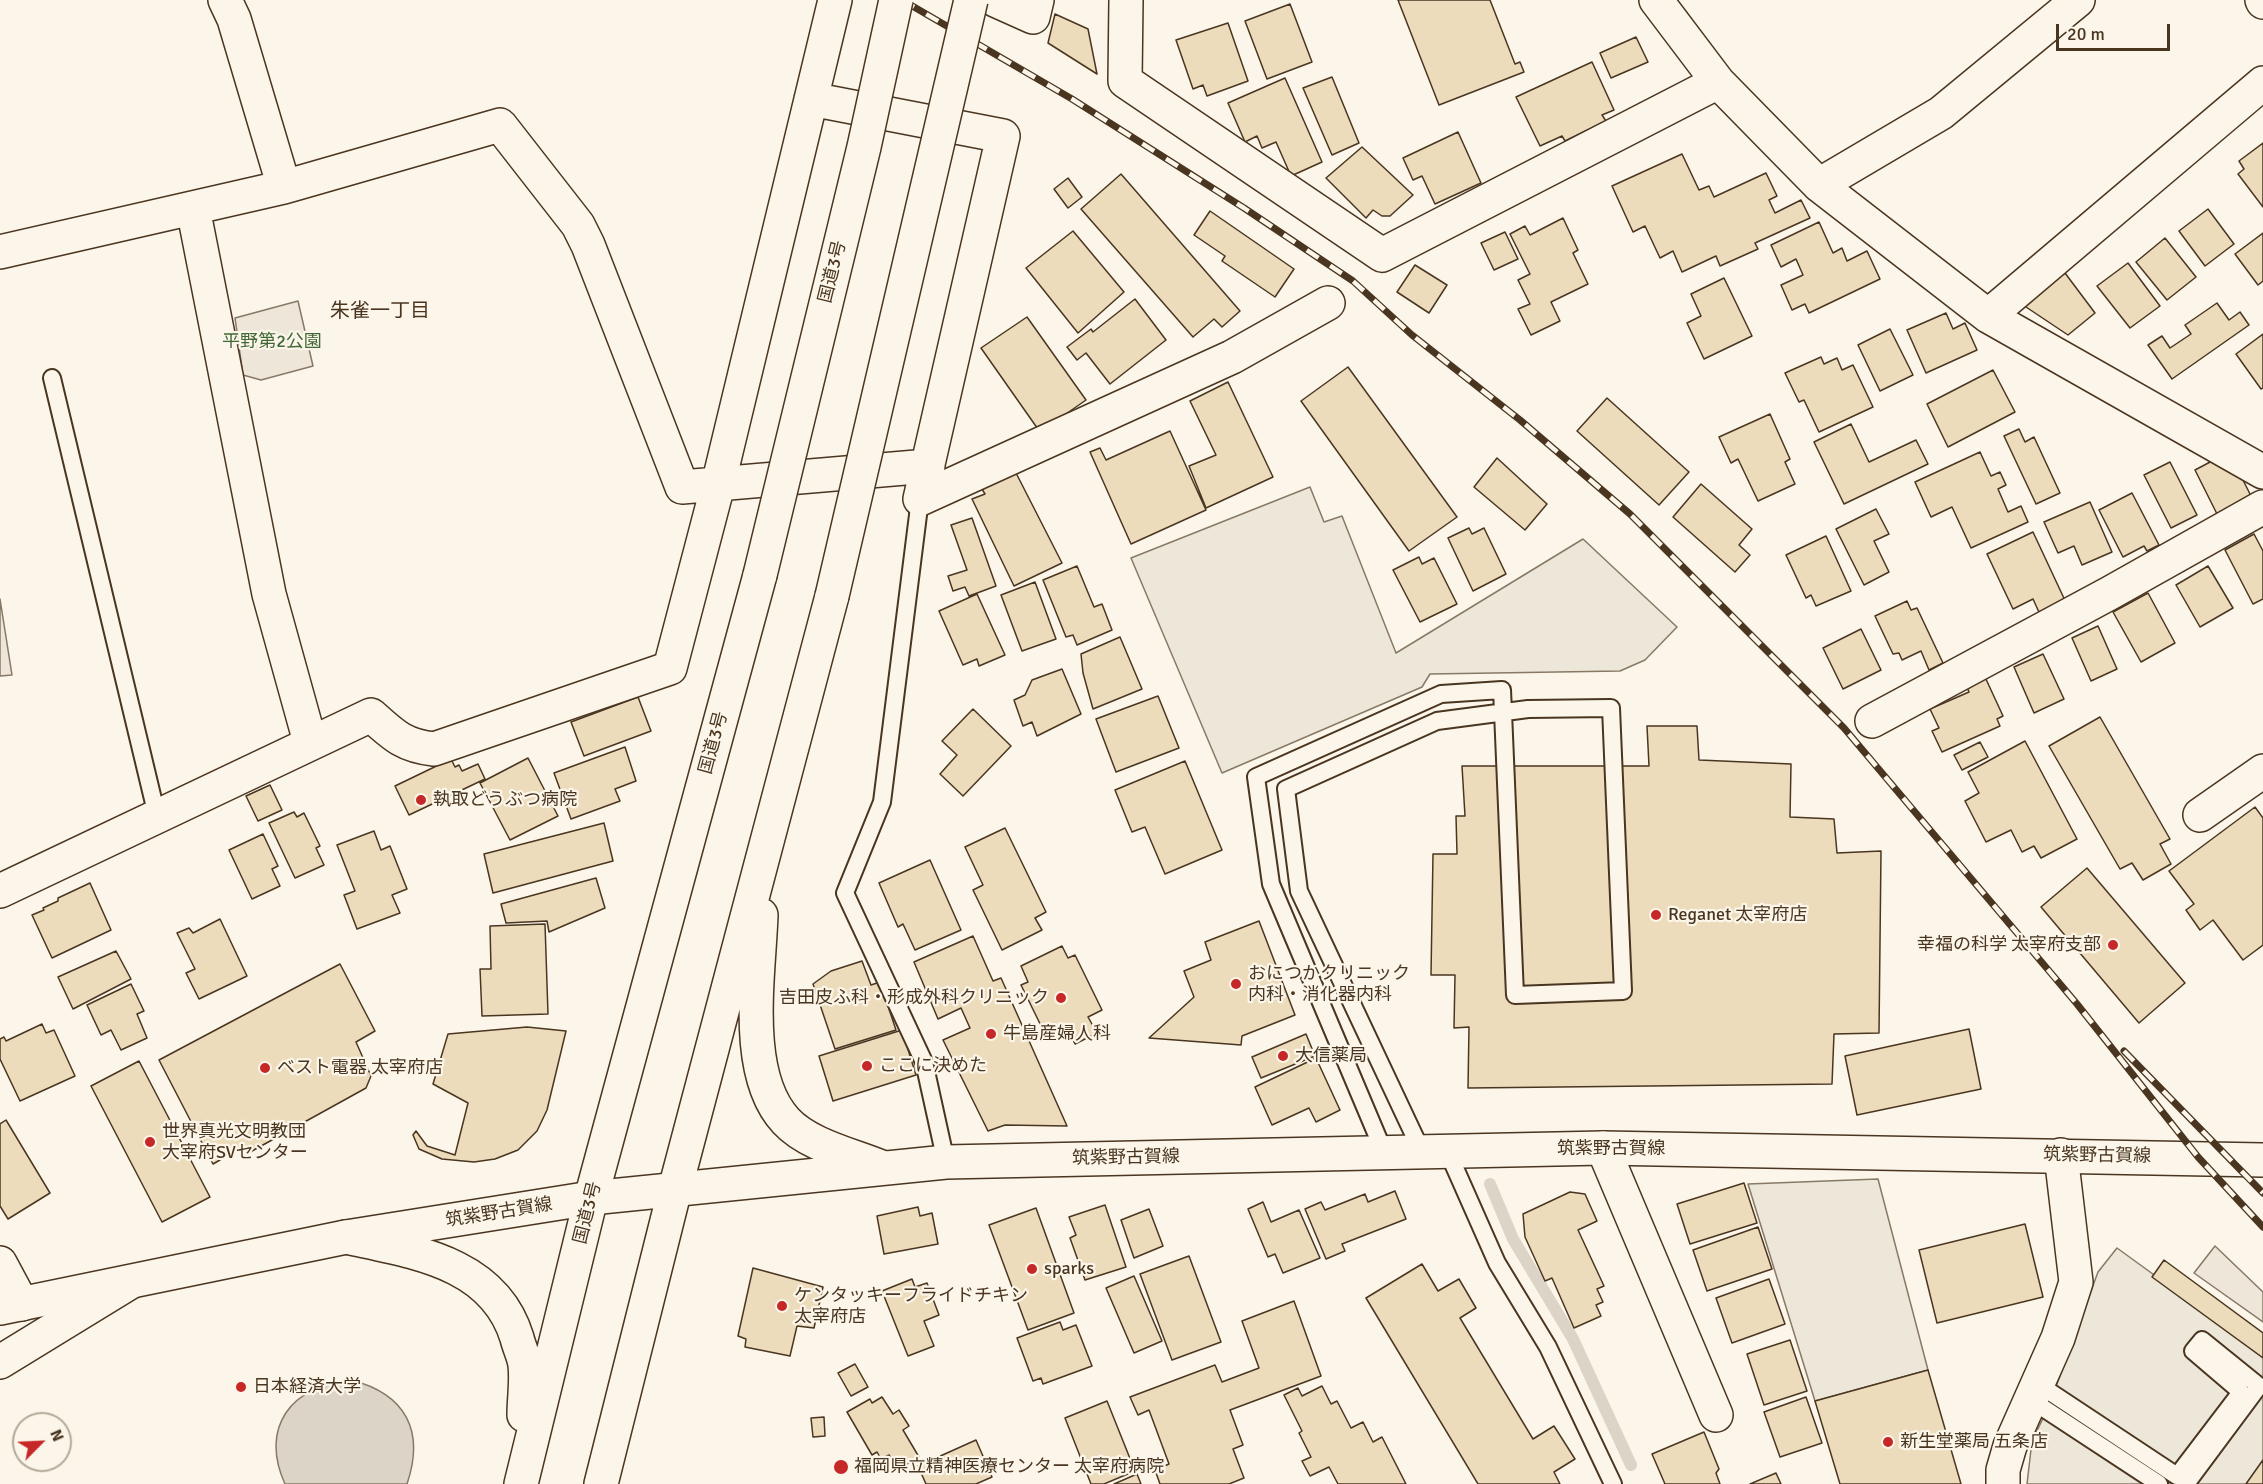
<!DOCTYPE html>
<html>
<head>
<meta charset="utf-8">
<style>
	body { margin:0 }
	#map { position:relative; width:2263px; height:1484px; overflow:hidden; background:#fbf6e9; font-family:Signika,sans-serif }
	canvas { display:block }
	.north { position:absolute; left:12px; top:1412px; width:60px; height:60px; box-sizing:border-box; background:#fbf6e9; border:2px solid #b4a999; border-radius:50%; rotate:66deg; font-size:16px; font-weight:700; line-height:24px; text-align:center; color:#4a3520 }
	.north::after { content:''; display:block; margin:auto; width:21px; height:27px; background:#c62828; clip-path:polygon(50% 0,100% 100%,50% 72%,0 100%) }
	.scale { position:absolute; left:2056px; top:24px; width:114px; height:27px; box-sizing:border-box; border:3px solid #4a3520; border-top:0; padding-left:8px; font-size:18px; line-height:21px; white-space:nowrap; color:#4a3520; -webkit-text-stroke:4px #fbf6e9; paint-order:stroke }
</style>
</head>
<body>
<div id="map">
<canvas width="2263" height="1484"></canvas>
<div class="north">N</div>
<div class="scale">20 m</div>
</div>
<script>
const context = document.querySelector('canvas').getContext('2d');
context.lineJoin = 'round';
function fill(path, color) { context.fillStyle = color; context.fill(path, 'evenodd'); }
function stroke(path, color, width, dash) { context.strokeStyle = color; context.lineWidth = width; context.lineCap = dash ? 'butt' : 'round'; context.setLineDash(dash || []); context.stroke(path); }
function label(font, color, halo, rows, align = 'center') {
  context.font = font + ' Signika,"Noto Sans JP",sans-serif'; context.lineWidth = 4.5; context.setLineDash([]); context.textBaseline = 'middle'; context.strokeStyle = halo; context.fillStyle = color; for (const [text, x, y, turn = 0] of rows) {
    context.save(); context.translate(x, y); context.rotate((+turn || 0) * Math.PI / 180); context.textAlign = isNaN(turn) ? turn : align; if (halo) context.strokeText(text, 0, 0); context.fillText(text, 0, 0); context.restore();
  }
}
const green = new Path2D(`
	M298 301 313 366 261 380 243 375 235 318Z
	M0 599 12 675 0 676Z
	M2215 1246 2263 1292V1322L2194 1273Z`);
const parking = new Path2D(`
	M1310 487 1324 522 1342 516 1396 653 1583 539 1677 627 1645 660 1620 671 1430 674 1422 687 1222 773 1131 558Z
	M1878 1179 1928 1370 1815 1401 1748 1184Z
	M2117 1248 2263 1354V1460L2246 1484H2027L2032 1441 2049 1406 2098 1272Z`);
const water = new Path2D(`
	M351 1380C406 1394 425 1431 407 1484H285C259 1427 292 1385 351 1380Z`);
const stream = new Path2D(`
	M1490 1184 1513 1239 1573 1339 1631 1465`);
const building = new Path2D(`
	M1398 0H1490L1515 64 1520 62 1524 72 1439 105Z
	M1290 4 1312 62 1267 79 1245 21Z
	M1055 14 1088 29 1097 74 1048 43Z
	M1228 23 1248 81 1207 96 1203 85 1193 89 1176 40Z
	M1636 37 1648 62 1611 78 1600 53Z
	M1592 62 1614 110 1602 115 1606 121 1565 141 1562 136 1540 146 1516 97Z
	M1332 77 1359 143 1332 155 1303 88Z
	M1285 78 1322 162 1291 176 1276 142 1262 148 1257 136 1245 142 1228 103Z
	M1458 132 1481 183 1435 204 1422 176 1413 180 1403 158Z
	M2263 143V207L2238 174 2244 169 2239 161Z
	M1362 147 1413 195 1390 216H1382L1373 210 1366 218 1326 178Z
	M1682 154 1699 190 1709 186 1714 197 1766 173 1777 196 1769 200 1775 213 1801 200 1810 218 1755 243 1758 249 1720 266 1716 256 1682 272 1673 251 1660 258 1645 226 1633 232 1612 186Z
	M1121 174 1240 311 1222 327 1214 319 1193 337 1081 209Z
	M1068 178 1082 197 1068 208 1054 189Z
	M2208 209 2234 244 2205 266 2179 231Z
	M1210 211 1294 269 1275 297 1222 261 1225 256 1194 235Z
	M1563 218 1578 250 1573 253 1588 284 1551 302 1560 321 1531 335 1518 309 1530 304 1518 280 1530 274 1510 234 1525 226 1530 235Z
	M1819 222 1833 253 1842 248 1847 261 1867 251 1880 279 1809 313 1805 304 1792 310 1781 285 1803 275 1796 259 1781 267 1771 245Z
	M1073 231 1124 292 1078 333 1026 268Z
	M1505 232 1518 259 1494 270 1481 243Z
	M2263 233V281L2258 285 2235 254Z
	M2165 238 2196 277 2167 300 2136 262Z
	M2128 263 2160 306 2130 328 2097 286Z
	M1415 265 1447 285 1429 313 1397 292Z
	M2065 273 2095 313 2068 335 2023 305Z
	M1724 278 1752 336 1704 359 1687 323 1701 316 1691 294Z
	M1135 299 1166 340 1110 384 1086 353 1077 360 1067 347 1091 329 1093 332Z
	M2217 303 2229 320 2240 312 2249 325 2172 379 2148 345 2162 336 2170 348 2191 334 2185 325Z
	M1946 313 1953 329 1965 323 1977 350 1926 373 1907 330Z
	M1027 317 1086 400 1040 432 981 348Z
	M1890 329 1913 375 1880 391 1858 345Z
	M2263 334V388L2261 389 2236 354Z
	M1821 357 1824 364 1837 358 1842 370 1853 365 1873 407 1819 432 1804 400 1799 402 1785 373Z
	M1348 367 1457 517 1409 551 1301 401Z
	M1993 370 2015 412 1948 447 1927 404Z
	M1228 382 1273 477 1206 508 1189 466 1216 455 1190 401Z
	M1607 398 1689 472 1659 505 1577 431Z
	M1770 414 1790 459 1785 462 1795 484 1758 501 1738 459 1731 463 1719 437Z
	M1851 424 1869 462 1916 440 1928 464 1844 504 1814 442Z
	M2019 429 2025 442 2034 437 2060 493 2036 504 2004 436Z
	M1170 431 1206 510 1131 544 1090 452 1100 448 1106 460Z
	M1980 452 1991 476 2000 472 2006 485 1998 489 2008 512 2021 506 2028 522 1971 548 1952 507 1931 517 1915 482Z
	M1497 458 1547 504 1525 530 1474 487Z
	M2212 461 2239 472 2252 498 2218 516 2195 470Z
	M2170 462 2197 515 2171 528 2144 475Z
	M1015 471 1062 563 1014 586 972 499 985 494 980 486Z
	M1701 484 1752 529 1739 545 1750 555 1735 572 1673 517Z
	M2132 493 2159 545 2147 551 2144 546 2123 557 2099 510Z
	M2090 502 2112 552 2082 565 2074 546 2058 553 2044 522Z
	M1876 509 1889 534 1874 541 1889 572 1864 585 1836 529Z
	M972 518 996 586 969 596 965 587 953 591 948 576 967 570 951 525Z
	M1469 528 1472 534 1484 528 1506 574 1473 591 1448 538Z
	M2033 532 2069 609 2043 621 2033 599 2013 609 1987 554Z
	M2254 534 2263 551V599L2253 604 2225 550Z
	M1826 536 1851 591 1816 606 1811 595 1806 598 1786 555Z
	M1419 557 1422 564 1434 558 1457 604 1420 622 1393 570Z
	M1077 566 1094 607 1102 604 1112 630 1077 645 1073 635 1066 637 1043 580Z
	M2208 566 2233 608 2200 627 2176 585Z
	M1035 582 1056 639 1022 651 1001 595Z
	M2148 593 2175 643 2141 662 2113 612Z
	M977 594 1005 655 979 666 977 659 963 665 939 611Z
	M1907 601 1911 610 1917 608 1943 663 1929 670 1921 651 1902 660 1899 653 1893 654 1875 616Z
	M2098 626 2117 669 2091 681 2072 638Z
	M1861 629 1881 670 1843 689 1823 648Z
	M1120 637 1142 689 1093 709 1083 673 1081 654Z
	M2043 654 2064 699 2034 713 2014 667Z
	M1062 669 1081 714 1037 736 1032 722 1023 726 1014 700 1025 695 1032 680Z
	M1985 677 2003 716 1997 719 2000 726 1942 752 1932 731 1939 728 1930 709 1969 692 1966 685Z
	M1158 696 1179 748 1116 772 1096 719Z
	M638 697 651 731 584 756 571 722Z
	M973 709 1011 746 963 796 940 774 957 755 942 741Z
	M2100 717 2170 839 2160 844 2171 864 2143 880 2132 863 2120 869 2049 746Z
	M1647 726H1697L1699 760 1791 764 1790 817 1834 819 1837 853 1881 851 1879 1033 1834 1034 1832 1084 1468 1088 1469 1027 1454 1028 1455 975H1431L1433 854H1457L1456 816H1465L1462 766H1649Z
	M2025 741 2077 839 2041 858 2034 846 2022 852 2011 830 1986 842 1965 801 1979 793 1968 772Z
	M1980 742 1988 757 1962 770 1954 755Z
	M625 747 636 781 615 789 620 801 571 819 554 773Z
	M528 758 558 816 510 840 480 783Z
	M451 759 455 767 459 765 462 771 478 764 485 779 409 815 395 786Z
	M1185 761 1222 850 1165 874 1145 827 1132 832 1115 790Z
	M270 785 282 810 258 821 246 796Z
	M2255 807 2263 818V945L2243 960 2213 920 2200 930 2186 910 2194 904 2169 871Z
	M294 812 297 817 304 813 320 846 316 848 324 865 295 878 269 823Z
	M604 823 613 861 493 893 484 854Z
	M1005 828 1046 912 1035 918 1042 930 1002 950 973 890 983 885 965 847Z
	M374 831 381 850 390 846 407 889 392 895 400 913 357 929 344 895 355 891 337 845Z
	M263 834 278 866 272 869 280 886 252 899 229 850Z
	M930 860 961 930 915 950 903 924 898 927 879 883Z
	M2087 868 2185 983 2139 1023 2041 907Z
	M596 878 605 908 549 932 547 921 506 923 501 904Z
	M90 883 111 930 52 958 32 915 44 910 43 908 58 901V898Z
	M220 919 247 976 199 999 186 973 195 969 177 933 189 928 193 933Z
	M1259 921 1295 1015 1242 1036 1241 1045 1149 1038 1194 997 1184 971 1211 960 1205 942Z
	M545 924 548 1014 482 1016 480 969H491L490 926Z
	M973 936 993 981 1001 978 1067 1126 1005 1125 988 1131 943 1040 970 1028 961 1008 938 1019 914 962Z
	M1062 946 1068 958 1075 955 1102 1010 1088 1017 1097 1033 1075 1044 1068 1029 1048 1040 1021 985 1028 982 1021 966Z
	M116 951 131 979 73 1009 58 977Z
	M862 961 871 985 880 982 896 1030 835 1049 813 984 831 971Z
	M340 964 375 1031 356 1042 371 1076 366 1088 243 1156 239 1149 213 1164 159 1060Z
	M131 984 144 1011 137 1014 147 1038 121 1050 111 1030 101 1035 87 1005Z
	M42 1024 46 1033 54 1030 75 1076 20 1101 0 1059V1039L4 1037 6 1041Z
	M527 1027 566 1031 547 1110 537 1131 518 1150 495 1159 474 1162 442 1159 419 1149 413 1135 416 1131 427 1146 455 1155 468 1103 433 1084 448 1034Z
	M1969 1029 1981 1089 1857 1115 1845 1056Z
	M902 1030 916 1075 833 1101 819 1056Z
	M1306 1034 1315 1056 1261 1078 1252 1057Z
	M1316 1058 1340 1110 1316 1122 1309 1108 1272 1125 1255 1087Z
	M139 1061 210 1197 162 1222 91 1086Z
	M6 1120 50 1193 8 1219 0 1206V1124Z
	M1744 1183 1757 1223 1690 1244 1677 1204Z
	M1395 1191 1406 1219 1342 1244 1345 1251 1326 1259 1305 1209 1321 1202 1325 1210 1365 1194 1368 1202Z
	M1570 1192 1585 1194 1597 1221 1578 1230 1604 1286 1597 1289 1603 1302 1596 1305 1601 1316 1574 1328 1552 1278 1545 1281 1525 1237 1523 1214Z
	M1263 1202 1271 1222 1299 1210 1320 1258 1283 1273 1275 1254 1268 1257 1248 1209Z
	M1105 1205 1126 1267 1085 1280 1070 1238 1076 1235 1069 1217Z
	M918 1207 920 1216 932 1213 938 1244 884 1254 877 1216Z
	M1036 1208 1074 1313 1028 1330 989 1225Z
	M1149 1209 1163 1246 1134 1258 1121 1220Z
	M2025 1224 2043 1297 1937 1323 1919 1250Z
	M1758 1227 1772 1269 1707 1291 1693 1250Z
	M1189 1256 1221 1342 1172 1360 1140 1274Z
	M2164 1260 2263 1333V1358L2152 1277Z
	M1422 1264 1438 1291 1459 1279 1476 1308 1460 1318 1533 1439 1554 1426 1575 1459 1554 1472 1560 1484H1478L1366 1298Z
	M753 1268 823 1287 814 1328 797 1326 790 1356 745 1347 746 1339 738 1336Z
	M1134 1276 1162 1341 1134 1353 1106 1288Z
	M912 1279 915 1287 927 1283 939 1315 924 1321 934 1346 908 1356 882 1291Z
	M1769 1279 1785 1324 1732 1343 1716 1298Z
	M1294 1301 1321 1376 1230 1410 1243 1445 1233 1449 1244 1478 1229 1484H1160L1155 1470 1169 1464 1149 1410 1138 1415 1130 1397 1215 1365 1222 1382 1259 1368 1242 1321Z
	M1060 1322 1063 1330 1076 1325 1092 1366 1043 1384 1041 1378 1033 1381 1017 1338Z
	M1790 1340 1807 1391 1764 1405 1747 1354Z
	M855 1364 868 1387 851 1396 838 1373Z
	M1928 1370 1961 1484H1840L1815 1401Z
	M1322 1386 1331 1404 1337 1401 1351 1428 1363 1422 1373 1442 1382 1437 1406 1484H1338L1329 1467 1310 1476 1302 1461 1311 1457 1299 1433 1302 1431 1284 1395 1298 1388 1302 1396Z
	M882 1397 893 1414 899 1410 909 1426 903 1430 919 1457 898 1469 889 1455 881 1459 877 1452 872 1455 847 1412 870 1399 872 1403Z
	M1806 1397 1822 1443 1780 1457 1764 1412Z
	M1107 1401 1135 1471 1104 1484H1091L1065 1418Z
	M824 1417 825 1436 813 1437 811 1418Z
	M1704 1432 1719 1469 1716 1473 1720 1484H1665L1652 1454Z
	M976 1440 992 1477 976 1484H926L918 1466Z
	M2263 1460V1484H2246Z
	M1776 1473 1781 1484H1750Z
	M1137 1474 1141 1484H1114Z`);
const lane = new Path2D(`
	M52 378 157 816
	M920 499 882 802 845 893 924 1062 946 1162
	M1447 1150 1497 1263 1548 1347 1613 1484
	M1384 1152 1271 884 1256 777 1441 694 1502 690 1503 712 1515 995 1623 991 1611 708 1528 709 1437 721 1286 789 1299 891 1421 1150
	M2038 1384 2177 1476 2241 1392 2193 1351 2202 1340 2259 1386 2186 1484
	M2031 1400 2159 1484`);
const street = new Path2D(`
	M995 0 1033 17 1037 0
	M1126 0 1125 81 1382 255 1718 82
	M1656 0 1718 82 1819 185 1988 316 2263 472
	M2262 0 2263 2
	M811 99 1003 136 920 499
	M1819 185 1941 113 2078 0
	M284 187 500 125 578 225 588 245 682 487 928 466
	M193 208 269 594 310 742
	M0 252 284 187 234 19 225 0
	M1988 316 2263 83
	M920 499 1232 357 1328 303
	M1872 721 2110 593 2263 507
	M2200 815 2263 771
	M0 891 371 715C393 735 404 746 434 749L670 668 718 485 835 0
	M1603 1148 1716 1415
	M0 1263 22 1304
	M0 1362 129 1283
	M2003 1484V1470L2010 1446 2058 1338 2076 1282 2061 1155`);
const primary = new Path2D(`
	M0 1308 346 1237 591 1198 946 1162 1603 1148 2263 1160`);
const highway = new Path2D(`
	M761 915C759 975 742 1074 786 1121 808 1145 852 1155 881 1167
	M346 1237C414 1252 494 1262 517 1338 519 1347 524 1356 525 1365 527 1381 524 1399 524 1415
	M521 1484 591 1198 760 575
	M601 1484 675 1189 832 596`);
const rail = new Path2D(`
	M902 0 1072 99 1244 208 1353 281 1412 335 1520 420 1630 514 1844 728 2077 1004 2198 1157 2263 1227
	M2124 1051 2263 1193`);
const highwayBridge = new Path2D(`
	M760 575 864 147 896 0
	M832 596 971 0`);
const markers = [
	[421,800,6,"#c62828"],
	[1656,915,6,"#c62828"],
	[2113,945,6,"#c62828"],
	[1236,984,6,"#c62828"],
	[1061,998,6,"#c62828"],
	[991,1034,6,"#c62828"],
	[1283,1056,6,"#c62828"],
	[867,1066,6,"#c62828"],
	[265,1068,6,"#c62828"],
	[150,1142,6,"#c62828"],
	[1032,1269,6,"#c62828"],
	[782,1306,6,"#c62828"],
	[241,1387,6,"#c62828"],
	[1888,1442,6,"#c62828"],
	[841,1467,8,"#c62828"]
];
const streetNames = [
	["国道3号",833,272,-76],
	["国道3号",714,743,-75],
	["筑紫野古賀線",1611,1149],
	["筑紫野古賀線",2097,1156,1],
	["筑紫野古賀線",1126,1158,-1],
	["筑紫野古賀線",499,1213,-9],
	["国道3号",588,1213,-76]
];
const parkNames = [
	["平野第2公園",272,342]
];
const poiNames = [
	["執取どうぶつ病院",433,800],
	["Reganet 太宰府店",1668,915],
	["幸福の科学 太宰府支部",2101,945,"right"],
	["おにつかクリニック",1248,974],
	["内科・消化器内科",1248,995],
	["吉田皮ふ科・形成外科クリニック",1049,998,"right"],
	["牛島産婦人科",1003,1034],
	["大信薬局",1295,1056],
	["ここに決めた",879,1066],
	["ベスト電器 太宰府店",277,1068],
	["世界真光文明教団",162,1132],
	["大宰府SVセンター",162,1153],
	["sparks",1044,1269],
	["ケンタッキーフライドチキン",794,1296],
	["太宰府店",794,1317],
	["日本経済大学",253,1387],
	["新生堂薬局 五条店",1900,1442],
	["福岡県立精神医療センター 太宰府病院",854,1467]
];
const neighbourhoodNames = [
	["朱雀一丁目",380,312]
];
fill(green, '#ede6d9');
stroke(green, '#887966', 1.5);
fill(parking, '#ede7d9');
stroke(parking, '#887966', 1.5);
fill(water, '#dcd4c6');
stroke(water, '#887966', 1.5);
stroke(stream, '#dcd4c6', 12);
fill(building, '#ecdcbc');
stroke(building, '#4a3520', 1.5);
stroke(lane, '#4a3520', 20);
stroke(street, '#4a3520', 36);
stroke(primary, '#4a3520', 36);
stroke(highway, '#4a3520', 36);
stroke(lane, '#fbf6e9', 16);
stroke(street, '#fbf6e9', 33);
stroke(primary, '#fbf6e9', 33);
stroke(highway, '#fbf6e9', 33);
stroke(rail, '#4a3520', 7);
stroke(rail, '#fbf6e9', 4.5, [14]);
stroke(highwayBridge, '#4a3520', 36, []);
stroke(highwayBridge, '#fbf6e9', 33);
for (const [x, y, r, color] of markers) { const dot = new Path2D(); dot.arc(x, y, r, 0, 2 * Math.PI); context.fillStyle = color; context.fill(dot); stroke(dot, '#fbf6e9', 2); }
label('18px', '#4a3520', '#fbf6e9', streetNames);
label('18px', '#436837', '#fbf6e9', parkNames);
label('18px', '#4a3520', '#fbf6e9', poiNames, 'left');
label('20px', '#4a3520', '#fbf6e9', neighbourhoodNames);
</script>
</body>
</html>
